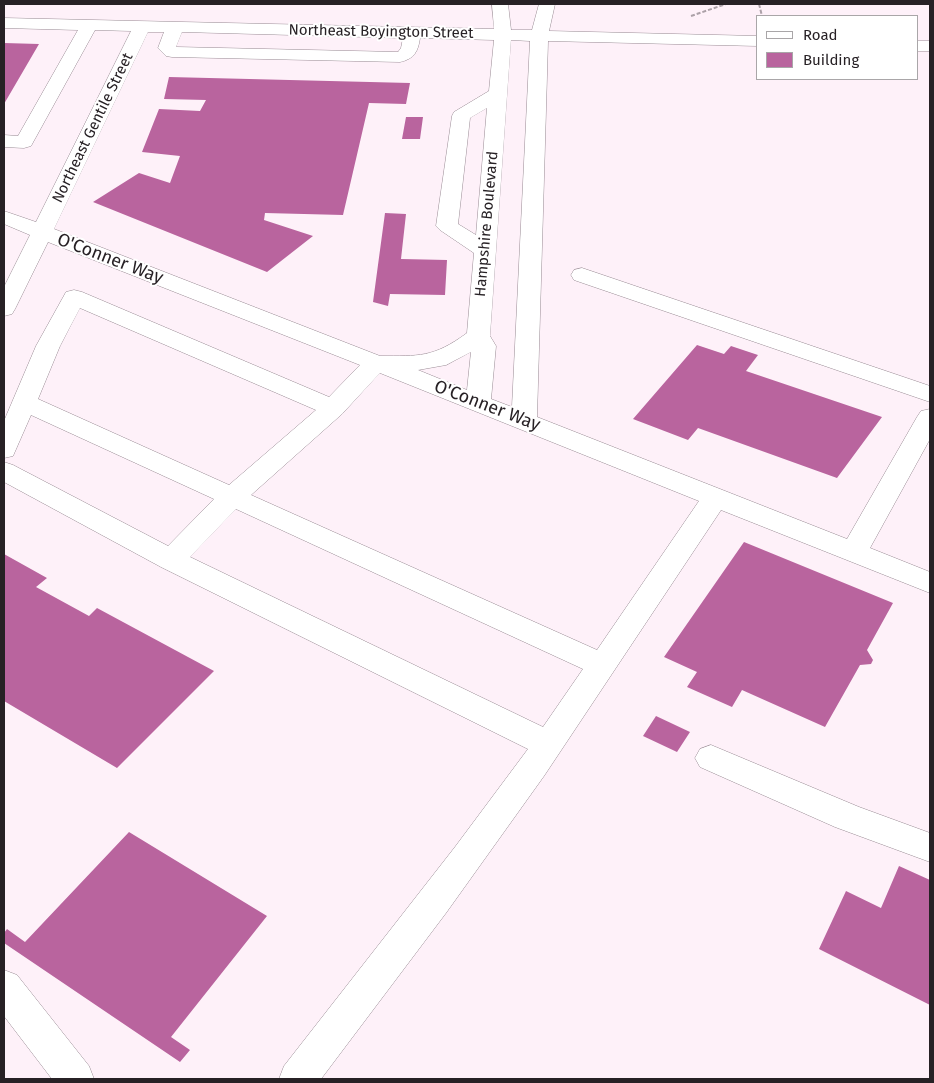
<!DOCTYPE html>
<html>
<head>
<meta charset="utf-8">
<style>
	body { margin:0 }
	#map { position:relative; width:934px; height:1083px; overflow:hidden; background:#fef1f9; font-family:"Fira Sans",sans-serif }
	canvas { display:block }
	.frame { position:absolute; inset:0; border:5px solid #272125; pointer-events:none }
	.legend { position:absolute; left:756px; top:15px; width:162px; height:65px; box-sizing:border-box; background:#fff; border:1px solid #a9a6a8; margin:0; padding:6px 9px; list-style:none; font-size:15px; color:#272125 }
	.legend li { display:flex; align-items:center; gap:10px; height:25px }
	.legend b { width:25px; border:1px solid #a9a6a8 }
</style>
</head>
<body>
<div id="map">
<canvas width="934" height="1083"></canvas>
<div class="frame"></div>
<ul class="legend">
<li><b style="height:6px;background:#fff"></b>Road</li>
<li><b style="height:14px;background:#b9649e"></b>Building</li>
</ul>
</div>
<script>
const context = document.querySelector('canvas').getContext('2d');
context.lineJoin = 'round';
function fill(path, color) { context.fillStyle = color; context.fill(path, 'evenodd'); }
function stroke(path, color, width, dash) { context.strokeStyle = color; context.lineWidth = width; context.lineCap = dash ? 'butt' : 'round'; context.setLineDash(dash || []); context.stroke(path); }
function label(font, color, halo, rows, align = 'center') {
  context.font = font + ' "Fira Sans",sans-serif'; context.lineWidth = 4; context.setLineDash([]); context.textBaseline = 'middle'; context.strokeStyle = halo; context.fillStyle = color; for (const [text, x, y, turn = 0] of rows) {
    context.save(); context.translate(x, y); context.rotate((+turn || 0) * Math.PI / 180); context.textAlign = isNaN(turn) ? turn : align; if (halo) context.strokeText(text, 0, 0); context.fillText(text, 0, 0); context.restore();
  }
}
const building = new Path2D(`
	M4 43 39 44 4 104Z
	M169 77 410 83 406 104 369 103 343 215 265 213 264 220 313 236 267 272 93 202 139 173 170 183 180 156 142 152 159 109 200 111 206 100 164 99Z
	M406 117H423L420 139H402Z
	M385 213 406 214 401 259 447 260 445 295 390 294 388 306 373 302Z
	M697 345 724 354 731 346 758 355 746 371 882 417 837 478 698 428 688 440 633 419Z
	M744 542 893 603 867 650 873 660 871 664 860 665 825 727 742 690 732 707 687 687 697 672 664 657Z
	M4 554 47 578 36 587 89 616 97 608 214 671 117 768 4 701Z
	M656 716 690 732 677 752 643 736Z
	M129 832 267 916 171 1037 190 1050 180 1062 4 943V933L7 929 25 942Z
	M899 866 930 880V1005L819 949 846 891 881 908Z`);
const path = new Path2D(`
	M759 4 762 16
	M691 16 726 4`);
const minor = new Path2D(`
	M492 4H508L511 30H532L539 4H555L549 31 758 36V46L548 41 537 417 847 539 917 417 921 411 930 409V439L870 548 930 572V593L721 510 544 776 446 913 321 1079H279L284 1066 455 847 528 749 161 567 4 482V462L13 465 168 546 214 499 31 415 13 456 4 458V421L36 346 66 292 74 290 82 292 329 397 360 365 48 242 15 309 12 314 4 316V287L30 235 4 224V211L36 222 131 31 95 30 31 146 24 148 4 147V135L18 136 78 30 4 28V18L494 29ZM148 32H164L158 48 166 56 172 57 400 62C414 59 418 52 420 38L494 40 489 91 454 112 452 116 436 226 440 230 474 253 467 333C433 358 419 356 380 356L54 229ZM182 32 403 38 401 48 398 52 176 47ZM511 40 530 41 512 407 491 399 496 346 490 336ZM487 108 476 235 458 224 470 118ZM80 308 316 410 229 485 38 399 60 346ZM471 352 467 390 418 370 446 365ZM380 373 699 501 597 650 251 495 342 414ZM236 509 583 669 543 727 190 557Z
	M918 41H930V51H918Z
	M582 268 930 386V402L574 280 571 275 574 270Z
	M711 745 859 807 930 833V862L835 827 700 767 695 758 700 749Z
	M4 970 17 975 89 1066 94 1079H52L4 1016Z`);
const farStreetnames = [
	["Northeast Boyington Street",381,32,1],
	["Northeast Gentile Street",93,128,-64],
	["Hampshire Boulevard",487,224,-85]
];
const streetNames = [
	["O'Conner Way",110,259,21],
	["O'Conner Way",487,406,21]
];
fill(building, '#b9649e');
stroke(minor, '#998b94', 1);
stroke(path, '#aca1a8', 2, [4, 2]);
fill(minor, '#fff');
label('15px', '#272125', '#fff', farStreetnames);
label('18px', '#272125', '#fff', streetNames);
</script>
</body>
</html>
